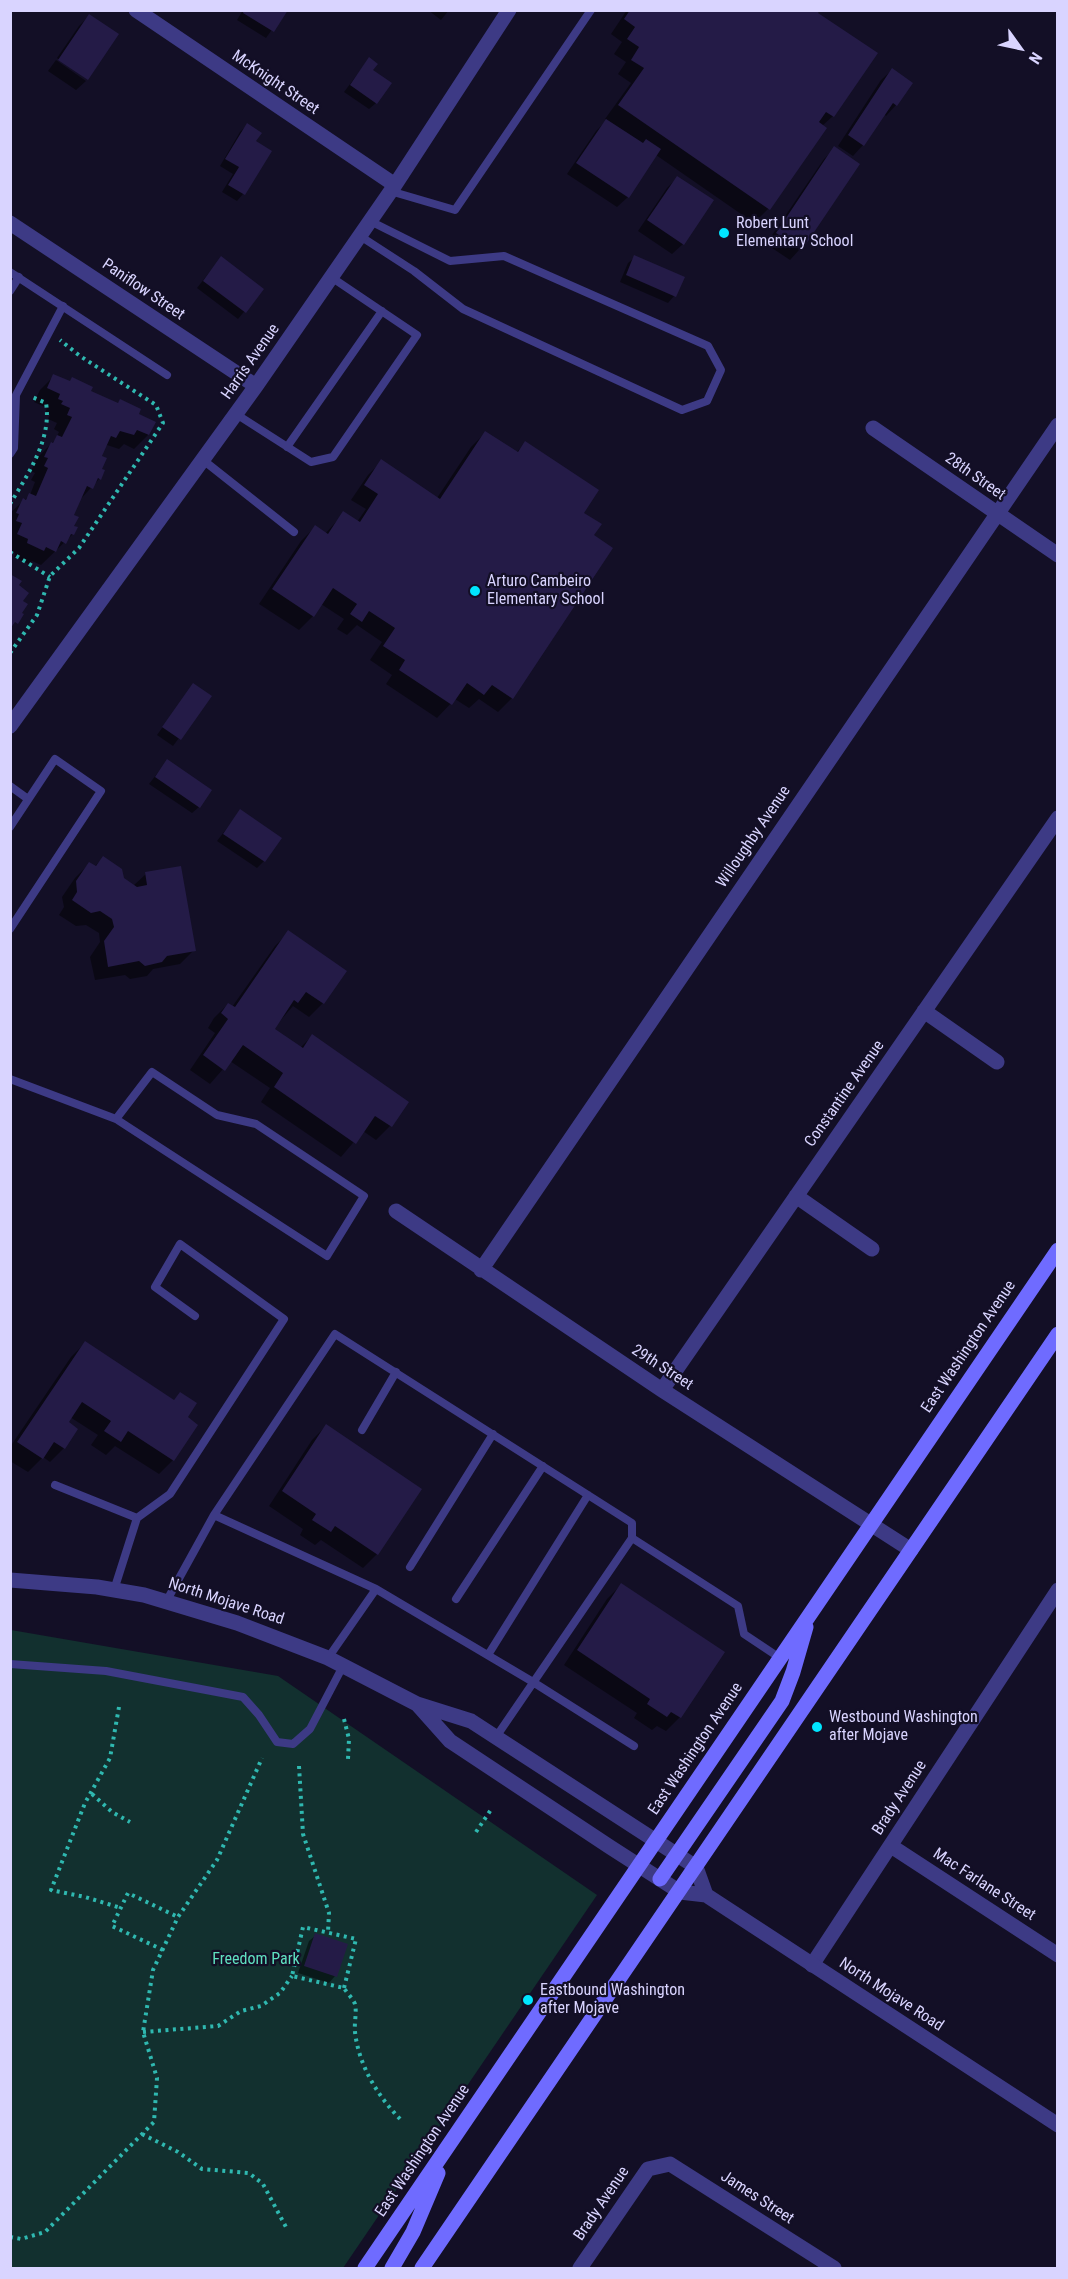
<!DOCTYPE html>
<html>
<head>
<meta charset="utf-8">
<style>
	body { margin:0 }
	#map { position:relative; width:1068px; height:2279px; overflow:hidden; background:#130f26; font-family:"Roboto Condensed",sans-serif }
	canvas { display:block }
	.frame { position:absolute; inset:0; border:12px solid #d9d4ff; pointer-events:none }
	.north { position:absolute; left:990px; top:18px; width:60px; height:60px; -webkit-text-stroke:4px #130f26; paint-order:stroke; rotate:123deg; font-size:16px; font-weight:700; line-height:24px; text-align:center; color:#d9d4ff }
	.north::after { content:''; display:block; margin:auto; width:21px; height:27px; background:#d9d4ff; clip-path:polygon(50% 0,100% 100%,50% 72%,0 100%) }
</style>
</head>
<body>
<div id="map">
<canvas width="1068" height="2279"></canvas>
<div class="frame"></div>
<div class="north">N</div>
</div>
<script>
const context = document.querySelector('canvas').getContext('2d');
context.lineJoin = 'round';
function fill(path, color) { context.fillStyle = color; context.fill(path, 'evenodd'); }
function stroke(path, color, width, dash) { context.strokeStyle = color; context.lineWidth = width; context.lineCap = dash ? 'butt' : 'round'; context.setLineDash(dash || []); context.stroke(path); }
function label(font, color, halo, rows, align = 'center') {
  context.font = font + ' "Roboto Condensed",sans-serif'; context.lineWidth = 4.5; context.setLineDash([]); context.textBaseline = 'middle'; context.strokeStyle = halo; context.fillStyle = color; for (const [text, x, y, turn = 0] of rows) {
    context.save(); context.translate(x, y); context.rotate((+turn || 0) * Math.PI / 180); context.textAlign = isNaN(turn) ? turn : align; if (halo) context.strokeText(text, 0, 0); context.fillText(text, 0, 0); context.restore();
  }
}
const green = new Path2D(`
	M11 1630 278 1676 597 1895 343 2268H11Z`);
const shadow = new Path2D(`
	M243 10H286L266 38 237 20Z
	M428 10H449L441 20Z
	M627 10H818L816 13 833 116 822 126 825 128 768 209 754 223 656 155 628 197 617 207 567 174 596 131 607 120 605 119 631 83 618 74 626 62 614 54 622 42 611 34Z
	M89 16 117 35 87 79 57 58 79 26Z
	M369 59 376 103 369 109 344 92Z
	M56 60 86 81 76 90 48 71Z
	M892 70 896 105 886 116 884 114 863 145 853 156 838 146 881 80Z
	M247 125 254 142 243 194 237 201 222 192 233 174 220 166 240 132Z
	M835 148 858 164 800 249 790 260 766 244 824 159Z
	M677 178 683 244 672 254 638 231 667 188Z
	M635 257 674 296 668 303 620 282 628 263Z
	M215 265 262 290 238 319 197 288Z
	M54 376 116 405 120 401 137 414 154 422 148 435 134 449 124 444 119 449 107 445 103 450 100 470 103 471 99 479 78 502 72 516 73 534 41 565 32 561 29 564 14 557 15 553 10 551V513L30 495 35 482 31 480 35 473 31 471 37 458 55 440 59 432 54 429 57 423 48 419 50 415 45 413 47 408 34 402 40 390Z
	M485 433 516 453 525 443 582 513 592 535 512 698 498 712 479 699 469 708 455 699 437 718 386 684 392 675 370 660 382 642 357 625 347 635 337 629 344 619 321 604 313 616 299 630 259 604 301 541 315 527 325 534 344 513 357 522 366 509 351 500 368 475 382 461 437 498 471 447Z
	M193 685 210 696 173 746 157 735Z
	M167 761 199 807 192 813 149 784Z
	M240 811 264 861 257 868 217 841Z
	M103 858 122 878 133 886 146 874 194 950 180 964 153 969 147 976 130 979 125 975 95 980 90 957 100 942 99 933 86 925 76 926 59 915 64 907 62 897 75 878 89 864 94 867Z
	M289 932 345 971 323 1003 309 1017 293 1006 273 1029 300 1048 312 1036 407 1102 390 1126 376 1140 363 1131 341 1157 261 1102 270 1088 230 1061 210 1084 190 1070 215 1033 208 1028 214 1018 228 1004 232 1007 275 946Z
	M85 1343 173 1401 180 1394 186 1418 196 1425 173 1460 159 1474 115 1446 106 1455 91 1445 98 1435 70 1417 67 1423 64 1448 50 1462 43 1457 28 1472 10 1461V1447L71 1357Z
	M326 1426 377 1554 363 1568 321 1540 315 1545 300 1535 303 1529 269 1506 312 1440Z
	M621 1585 680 1717 666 1731 657 1726 652 1730 634 1718 637 1713 564 1665 607 1599Z
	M316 1935 335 1976 329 1983 298 1973 309 1941Z`);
const building = new Path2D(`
	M244 10H288L274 32 243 13Z
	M630 10H820L818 13 878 53 834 117 826 112 819 122 827 128 770 210 618 105 644 68 631 60 639 47 627 39 635 27 624 19Z
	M89 14 119 34 88 80 58 60Z
	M369 57 378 64 373 70 392 83 377 104 350 85Z
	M892 68 913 83 897 106 893 103 864 146 848 135Z
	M606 119 643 143 646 139 661 149 629 198 576 163Z
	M247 123 262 133 256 141 272 151 245 195 228 185 239 167 225 159Z
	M834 146 860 164 802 250 776 233Z
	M677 176 714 200 684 245 647 220Z
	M634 255 685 277 676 297 626 275Z
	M221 256 264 289 246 313 203 281Z
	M53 374 70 381 72 377 93 387 91 391 118 403 120 399 141 409 139 414 156 422 149 435 137 430 134 435 120 431 116 438 111 436 102 456 107 458 102 469 105 470 101 480 98 478 93 489 87 486 74 515 79 517 74 526 78 527 74 535 71 534 66 544 61 541 56 552 46 547 44 551 27 543 28 539 17 534 22 523 16 521 19 514 16 513 23 498 26 500 29 493 36 496 48 468 44 466 48 458 44 457 51 442 53 443 57 435 62 437 72 417 67 415 70 408 61 404 63 401 58 399 60 394 47 388Z
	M485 431 518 452 525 441 599 490 584 513 602 524 594 535 613 548 513 699 492 685 484 695 467 683 452 705 399 670 405 660 383 646 395 628 369 611 362 622 350 614 357 604 333 588 314 617 272 589 315 525 328 534 343 511 360 522 378 494 364 485 381 459 440 499Z
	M10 574 22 581 19 585 29 593 23 601 28 604 22 613 24 614 18 624 15 622 10 629Z
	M193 683 212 696 181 740 162 727Z
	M167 759 212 790 200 808 155 777Z
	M240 809 282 838 265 862 223 834Z
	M103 856 122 869 124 878 137 887 147 885 145 872 181 866 196 951 167 956 162 962 145 966 139 961 108 967 104 941 114 927 112 919 100 911 91 913 72 900 77 892 76 881 89 862 96 866Z
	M288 930 347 971 324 1004 306 992 298 1003 294 1000 275 1029 303 1048 312 1034 409 1102 392 1127 375 1116 356 1144 274 1087 283 1073 243 1045 225 1071 203 1055 228 1019 221 1013 228 1003 235 1007Z
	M85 1341 174 1400 180 1392 197 1403 188 1417 198 1425 174 1461 128 1431 121 1442 104 1431 111 1421 82 1402 69 1422 78 1429 65 1449 54 1442 43 1459 17 1442Z
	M326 1424 422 1489 378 1555 335 1526 331 1532 312 1520 316 1514 282 1491Z
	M621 1583 725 1652 681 1718 671 1712 667 1717 647 1704 650 1699 577 1650Z
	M315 1933 348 1944 337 1977 304 1966Z`);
const path = new Path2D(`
	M10 504C28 474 52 439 46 403L32 397 33 395
	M10 552 50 577
	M10 653 37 615 50 576 79 548 163 423 156 405 80 356 60 340
	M119 1707 110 1758 85 1803 51 1890 85 1897 121 1908
	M344 1719 349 1739 348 1759
	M299 1766 303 1834 329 1913 328 1932
	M92 1794 112 1812 130 1822
	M476 1832 492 1808
	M163 1950 112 1926 128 1893 178 1917
	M344 1988 356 1939 303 1927 292 1976 344 1988C347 1993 353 1999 355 2004 357 2012 354 2023 355 2032 359 2067 379 2098 403 2122
	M143 2032 218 2026 241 2011 261 2006 280 1993 292 1976
	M142 2134 178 2152 202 2169 249 2173 263 2184 287 2229
	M10 2237 21 2239 45 2232 154 2122 157 2078 143 2032 153 1970 178 1917 217 1860 262 1758`);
const service = new Path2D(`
	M390 191 455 210 591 10
	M360 236 414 271 463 309 682 410 707 401 721 370 708 346 504 256 450 261 370 221
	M10 272 167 375
	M10 291 19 277
	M236 414 311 462 333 457 417 335 331 277
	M287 447 382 311
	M10 454 14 448 16 395 63 306
	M203 460 294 532
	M10 786 28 799
	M10 827 55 759 101 791 10 929
	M10 1079 116 1119 327 1256 364 1196 256 1124 217 1115 152 1072 116 1119
	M362 1430 396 1372
	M55 1485 137 1518
	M214 1515 335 1334 632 1523V1538
	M410 1567 493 1434
	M114 1590 137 1518 170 1494 284 1319 180 1244 155 1287 195 1316
	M456 1599 543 1466
	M166 1602 214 1515 376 1589
	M488 1655 588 1495
	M328 1658 376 1589 533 1682 634 1746
	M10 1664 106 1671 243 1697 259 1715 277 1742 293 1744 310 1729 343 1666
	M496 1737 632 1538 738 1606 744 1634 780 1658`);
const minor = new Path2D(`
	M136 10 395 185
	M10 223 256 386
	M873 428 1058 555
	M10 726 256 386 395 185 509 10
	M924 1011 997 1062
	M796 1196 872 1249
	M396 1211 662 1390 911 1550
	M481 1270 1058 425
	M662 1390 1058 818
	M891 1846 1058 1955
	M812 1965 1058 1590
	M580 2268 648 2169 670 2164 834 2268`);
const tertiary = new Path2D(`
	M10 1580 97 1587 144 1595 237 1623 328 1658 417 1704 471 1721 696 1867 706 1895
	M417 1704 450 1741 610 1847 680 1892 706 1895 1058 2125`);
const secondary = new Path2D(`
	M660 1879 782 1701 793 1672 806 1627
	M365 2268 1058 1250
	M392 2268 413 2232 438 2173
	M422 2268 1058 1334`);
const markers = [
	[724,233,6,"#00e5ff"],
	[475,591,6,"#00e5ff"],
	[817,1727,6,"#00e5ff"],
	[528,2000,6,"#00e5ff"]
];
const streetNames = [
	["McKnight Street",275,83,34],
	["Paniflow Street",143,290,34],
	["Harris Avenue",251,362,-55],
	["28th Street",975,477,35],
	["Willoughby Avenue",754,837,-56],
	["Constantine Avenue",845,1094,-55],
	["East Washington Avenue",969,1347,-56],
	["29th Street",662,1368,33],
	["North Mojave Road",226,1602,18],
	["East Washington Avenue",696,1749,-56],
	["Brady Avenue",900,1798,-57],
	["Mac Farlane Street",984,1885,33],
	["North Mojave Road",891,1995,33],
	["East Washington Avenue",423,2151,-56],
	["James Street",757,2198,33],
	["Brady Avenue",602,2204,-56]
];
const poiNames = [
	["Robert Lunt",736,224],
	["Elementary School",736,242],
	["Arturo Cambeiro",487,582],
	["Elementary School",487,600],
	["Westbound Washington",829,1718],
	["after Mojave",829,1736],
	["Eastbound Washington",540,1991],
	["after Mojave",540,2009]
];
const parkNames = [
	["Freedom Park",256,1960]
];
fill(green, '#12302f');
fill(shadow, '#0007');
fill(building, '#241b47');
stroke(path, '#2fb8b0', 4, [3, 4.5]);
stroke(service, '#3d3a85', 8);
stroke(minor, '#3d3a85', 15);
stroke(tertiary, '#3d3a85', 15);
stroke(secondary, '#6f6bff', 15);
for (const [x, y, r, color] of markers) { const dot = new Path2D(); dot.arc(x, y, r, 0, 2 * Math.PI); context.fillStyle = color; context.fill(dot); stroke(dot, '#130f26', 2); }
label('16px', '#d9d4ff', '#130f26', streetNames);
label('16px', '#d9d4ff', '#130f26', poiNames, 'left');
label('16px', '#5fe0c0', '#130f26', parkNames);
</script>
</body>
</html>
